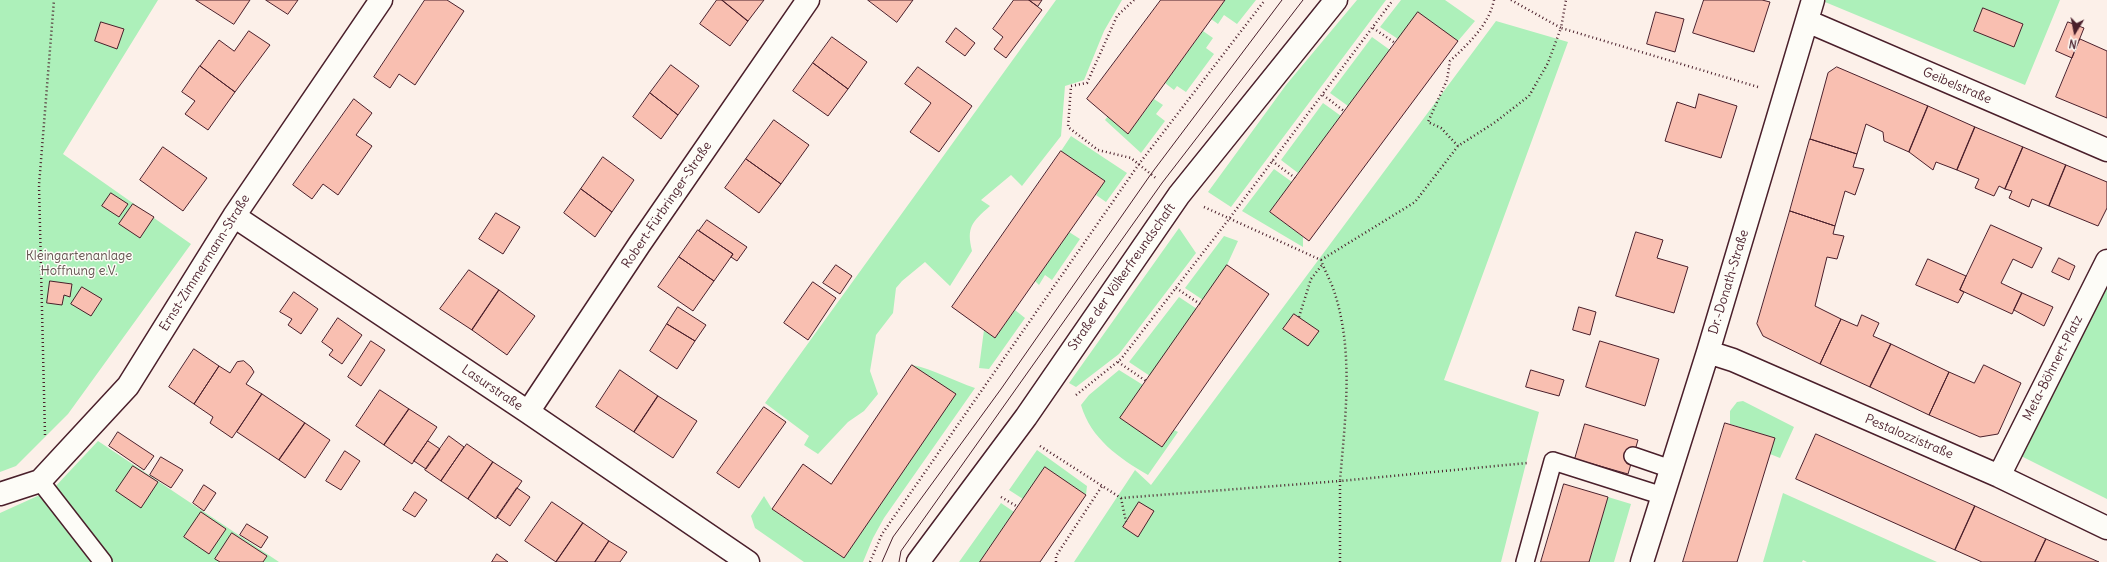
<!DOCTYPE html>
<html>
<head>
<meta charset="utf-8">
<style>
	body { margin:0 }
	#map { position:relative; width:2107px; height:562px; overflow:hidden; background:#fcf0e9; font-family:Delius,sans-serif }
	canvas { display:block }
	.north { position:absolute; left:2055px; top:12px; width:40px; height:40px; -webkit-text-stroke:3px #fdfcf7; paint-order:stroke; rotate:190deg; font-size:11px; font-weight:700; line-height:16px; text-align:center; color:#4a1f2b }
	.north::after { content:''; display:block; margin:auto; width:14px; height:18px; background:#4a1f2b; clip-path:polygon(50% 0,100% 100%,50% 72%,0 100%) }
</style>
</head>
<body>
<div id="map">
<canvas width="2107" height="562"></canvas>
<div class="north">N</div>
</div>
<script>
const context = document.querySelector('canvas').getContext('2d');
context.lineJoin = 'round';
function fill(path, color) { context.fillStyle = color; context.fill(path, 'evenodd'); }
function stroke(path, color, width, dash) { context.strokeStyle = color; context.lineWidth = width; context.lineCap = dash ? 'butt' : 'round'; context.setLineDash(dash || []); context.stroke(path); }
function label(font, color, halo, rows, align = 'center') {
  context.font = font + ' Delius,sans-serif'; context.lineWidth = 3; context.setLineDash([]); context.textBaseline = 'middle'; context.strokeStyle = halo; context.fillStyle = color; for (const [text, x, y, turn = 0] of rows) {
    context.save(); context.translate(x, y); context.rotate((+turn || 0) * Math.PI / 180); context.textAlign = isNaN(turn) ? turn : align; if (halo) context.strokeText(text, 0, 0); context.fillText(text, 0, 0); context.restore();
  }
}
const green = new Path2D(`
	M0 0H158L63 154 191 244 68 414 16 466 0 472Z
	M1056 0H1122L1104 31 1084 80 1065 86 1061 136 1022 186 1011 175 981 200 990 206C972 222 966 227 972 251L950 286 925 262 902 281 896 288 893 313 876 335 870 371 878 394 864 411 848 422 818 454 804 445 809 436 765 403Z
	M1225 0H1256L1237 24 1224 15 1218 24 1211 19Z
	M1357 0H1386L1231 207 1208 192 1286 85Z
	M1401 0H1445L1475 21 1458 41 1398 39 1380 27Z
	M1826 0H2060L2025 85 1825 2Z
	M1496 21 1568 42 1444 380 1539 412 1501 562H1074L1135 470 1151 485Z
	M1203 31 1213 38 1206 48 1214 54 1186 92 1177 86 1174 90 1165 83Z
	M1372 37 1390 50 1348 106 1330 93Z
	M1154 99 1163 105 1156 114 1165 121 1141 153 1105 120 1108 116 1128 134Z
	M1323 103 1341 116 1298 173 1281 160Z
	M1071 136 1127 173 1106 202 1096 195 1104 181 1061 151Z
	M1274 169 1292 182 1270 212 1303 237V247L1242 211Z
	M1179 228 1196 253 1119 354 1076 387 1069 383Z
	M1069 232 1080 239 1052 280 1045 275 1039 285 1035 281Z
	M1224 236 1238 241 1227 265 1203 300 1185 288Z
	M2107 286V499L2019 455Z
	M1179 297 1197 309 1150 376 1129 362Z
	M1015 310 1025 318 989 369 979 368 984 330 995 338Z
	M912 365C933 369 954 381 975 388L884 518 873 538 863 562H804L755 528 751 516 764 496 772 509 844 558 955 394Z
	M1119 370 1143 385 1121 418 1162 447 1174 430 1178 432 1148 475C1119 458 1091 439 1081 405L1089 395Z
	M1743 401 1794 427 1780 458 1770 454 1774 438 1730 424V411L1737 402Z
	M98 441 279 562H0V513L53 489Z
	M1037 450 1087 486 1086 495 1045 467 1023 499 1009 490Z
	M1783 493 1937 562H1807L1803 560 1802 562H1763Z
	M1608 497 1631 504 1614 562H1589Z
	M1001 503 1014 512 980 562H959Z`);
const building = new Path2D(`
	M196 0H250L234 24Z
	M266 0H298L288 14Z
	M425 0H447L464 11 415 85 399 74 390 88 374 77Z
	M717 0H722L748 21 730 46 700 24Z
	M722 0H764L748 21Z
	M868 0H913L897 22Z
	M1014 0H1029L1042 10 1006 58 994 49 1003 37 993 29Z
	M1029 0H1042L1038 6Z
	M1161 0H1225L1128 134 1087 99Z
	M1704 0H1762L1770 2 1754 52 1693 33Z
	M1983 8 2023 24 2014 47 1974 31Z
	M1418 12 1458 41 1309 241 1270 212Z
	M1656 12 1684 19 1675 52 1647 44Z
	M101 22 124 29 117 49 95 41Z
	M2068 22 2084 28 2072 58 2056 51Z
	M956 28 975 43 965 56 946 42Z
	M249 31 270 45 235 92 200 66 219 40 234 51Z
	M832 37 867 62 848 89 813 63Z
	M2080 39 2107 51V118L2056 97Z
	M813 63 848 89 828 116 793 91Z
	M671 65 699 86 678 115 650 93Z
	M200 66 235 92 208 130 185 114 195 101 182 92Z
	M918 67 972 106 939 152 910 132 931 103 905 84Z
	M1837 67 1928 106 1909 152 1884 141 1883 132 1866 124 1857 154 1810 139 1828 73Z
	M650 93 678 115 661 139 633 117Z
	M1699 94 1737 106 1721 158 1665 141 1677 102 1695 108Z
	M354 99 372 113 356 135 372 146 338 195 323 184 312 199 293 185Z
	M1928 106 1975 127 1957 170 1936 162 1933 170 1909 152Z
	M774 120 809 145 781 184 746 159Z
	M1975 127 2023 147 2005 189 1999 186 1994 196 1975 188 1979 179 1957 170Z
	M1810 139 1857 154 1853 167 1864 169 1855 195 1845 191 1835 226 1790 211Z
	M163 147 207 178 183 211 140 180Z
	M2023 147 2066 165 2049 206 2032 199 2029 207 2009 198 2012 191 2005 189Z
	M1061 151 1105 181 995 338 952 307Z
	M603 157 634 180 612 212 581 189Z
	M746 159 781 184 759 213 725 188Z
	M2066 165 2107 182V208L2098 226 2049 206Z
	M581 189 612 212 595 237 564 213Z
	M111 193 128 204 119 217 102 206Z
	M133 204 154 217 140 238 119 224Z
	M1790 211 1835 226 1833 234 1844 236 1837 259 1827 257 1815 306 1841 319 1820 364 1763 336 1757 324Z
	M496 213 520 227 503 254 479 239Z
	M707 220 747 247 737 261 731 257 733 254 699 231Z
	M1991 225 2042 248 2032 268 2013 259 2001 283 2022 293 2012 314 1960 290Z
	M698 230 733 254 714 281 679 257Z
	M1636 232 1663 240 1657 258 1688 267 1674 313 1616 296Z
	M679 257 714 281 693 311 658 287Z
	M2059 258 2075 266 2069 280 2052 272Z
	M1928 259 1966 276 1960 290 1964 292 1958 303 1916 285Z
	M836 265 852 276 840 294 823 283Z
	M1227 265 1269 294 1162 447 1120 418Z
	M469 270 499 290 472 330 440 309Z
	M50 281 72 284 70 297 64 295 62 305 47 303Z
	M813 282 836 298 808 340 784 323Z
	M82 287 102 299 91 316 71 304Z
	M499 290 535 316 507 355 472 330Z
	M294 292 318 309 301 334 288 325 292 319 280 312Z
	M2022 293 2053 307 2044 326 2014 310Z
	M678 307 706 325 695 341 667 324Z
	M1579 307 1596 312 1590 335 1573 330Z
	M1294 314 1319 331 1308 346 1283 329Z
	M1862 315 1879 323 1873 336 1891 344 1870 387 1820 364 1841 319 1857 326Z
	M338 318 362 335 342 364 329 355 333 350 322 342Z
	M667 324 695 341 677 369 650 351Z
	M371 341 385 350 361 386 348 377Z
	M1600 341 1659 359 1645 406 1586 387Z
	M1891 344 1949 372 1929 415 1870 387Z
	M194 349 219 366 194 404 169 387Z
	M244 361 251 367 254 372 246 384 262 394 232 438 210 423 213 417 194 404 219 366 230 373 237 362Z
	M912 365 956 394 844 558 772 509 803 464 831 484Z
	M1984 365 2021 383 1998 434 1980 437 1929 415 1949 372 1974 383Z
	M620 370 658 396 634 432 596 407Z
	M1531 370 1564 380 1559 396 1526 387Z
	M380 390 409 409 384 445 356 426Z
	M262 394 305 423 279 460 237 432Z
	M658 396 697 421 673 458 634 432Z
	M764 407 786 422 739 488 717 473Z
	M409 409 437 427 412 464 384 445Z
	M305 423 330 440 305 478 279 460Z
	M1725 423 1775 438 1737 562H1683Z
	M1585 424 1638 440 1628 474 1575 459Z
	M118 432 154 456 144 470 109 446Z
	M1816 434 1975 506 1955 550 1796 479Z
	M449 436 464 447 441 481 425 470Z
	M428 441 440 449 426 469 414 461Z
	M467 444 493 462 468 499 441 481Z
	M345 451 360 461 341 490 326 481Z
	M161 457 183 470 171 488 150 475Z
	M493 462 522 481 496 519 468 499Z
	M133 466 158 482 141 508 116 491Z
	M1045 467 1086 495 1040 562H980Z
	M1564 484 1608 497 1589 562H1541Z
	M204 485 216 493 204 511 193 503Z
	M517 488 530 497 510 526 497 517Z
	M415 492 427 500 415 517 403 510Z
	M552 502 583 523 556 562 525 541Z
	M1139 502 1154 511 1138 537 1123 527Z
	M1975 506 2046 539 2035 562H1982L1955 550Z
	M201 512 226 529 209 554 184 537Z
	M583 523 609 541 595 562H556Z
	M247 524 268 537 261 548 240 535Z
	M232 533 267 556 263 562H220L215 559Z
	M2046 539 2099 562H2035Z
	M609 541 627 552 620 562H595Z
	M497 554 508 562H492Z`);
const path = new Path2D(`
	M1134 0 1117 16 1087 83 1071 86 1068 127 1098 150 1131 158 1157 179
	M1511 0 1561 28 1566 0
	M1373 28 1395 43
	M1323 95 1344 111
	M1458 146 1441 128 1428 122 1447 80 1450 61C1468 44 1489 25 1494 0
	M1272 161 1295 178
	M1204 207 1321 260C1325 272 1332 283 1335 294 1354 354 1345 420 1340 481L1527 463
	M1321 260 1415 202 1458 146 1494 123 1529 96 1548 63 1561 28 1758 87
	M1176 288 1200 304
	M1299 317 1311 279 1322 265
	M1118 362 1146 381
	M1076 395 1121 359 1229 219 1393 0
	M45 435 39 185 54 0
	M1040 446 1121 498 1340 481V562
	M1001 497 1018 507
	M1121 498 1126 522
	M870 562 882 534 1139 164 1265 0
	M1056 562V556L1102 486`);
const lane = new Path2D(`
	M1633 456 1671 469
	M40 481 103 562
	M1525 562 1553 461 1663 496`);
const street = new Path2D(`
	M1807 21 2107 150
	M234 216 528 412 748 562
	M1708 352 1733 360 1999 476 2107 528
	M528 412 639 245 808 0
	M1999 476 2107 261
	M0 494 40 481 128 386 234 216 381 0
	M1642 562 1708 352 1813 0`);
const secondary = new Path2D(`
	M918 562 1026 417 1179 195 1336 0`);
const tram = new Path2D(`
	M882 562 893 537 1001 389 1151 174 1282 0
	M899 562 901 551 1162 183 1303 0`);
const streetNames = [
	["Geibelstraße",1957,86,23],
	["Robert-Fürbringer-Straße",667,205,-56],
	["Ernst-Zimmermann-Straße",205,263,-58],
	["Straße der Völkerfreundschaft",1122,277,-55],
	["Dr.-Donath-Straße",1729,282,-73],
	["Meta-Böhnert-Platz",2053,368,-63],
	["Lasurstraße",492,388,34],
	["Pestalozzistraße",1909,437,23]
];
const parkNames = [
	["Kleingartenanlage",79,256],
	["Hoffnung e.V.",79,271]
];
fill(green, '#adf0ba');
fill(building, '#f9bfb1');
stroke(building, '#4a1f2b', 1);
stroke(lane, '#4a1f2b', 20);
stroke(street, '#4a1f2b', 25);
stroke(secondary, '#4a1f2b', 25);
stroke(path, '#4a1f2b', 2.5, [1, 3]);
stroke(lane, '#fdfcf7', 17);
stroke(street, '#fdfcf7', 22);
stroke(secondary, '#fdfcf7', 22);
stroke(tram, '#4a1f2b', 1);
label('13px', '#4a1f2b', '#fdfcf7', streetNames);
label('13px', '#63534f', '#fdfcf7', parkNames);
</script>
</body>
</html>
